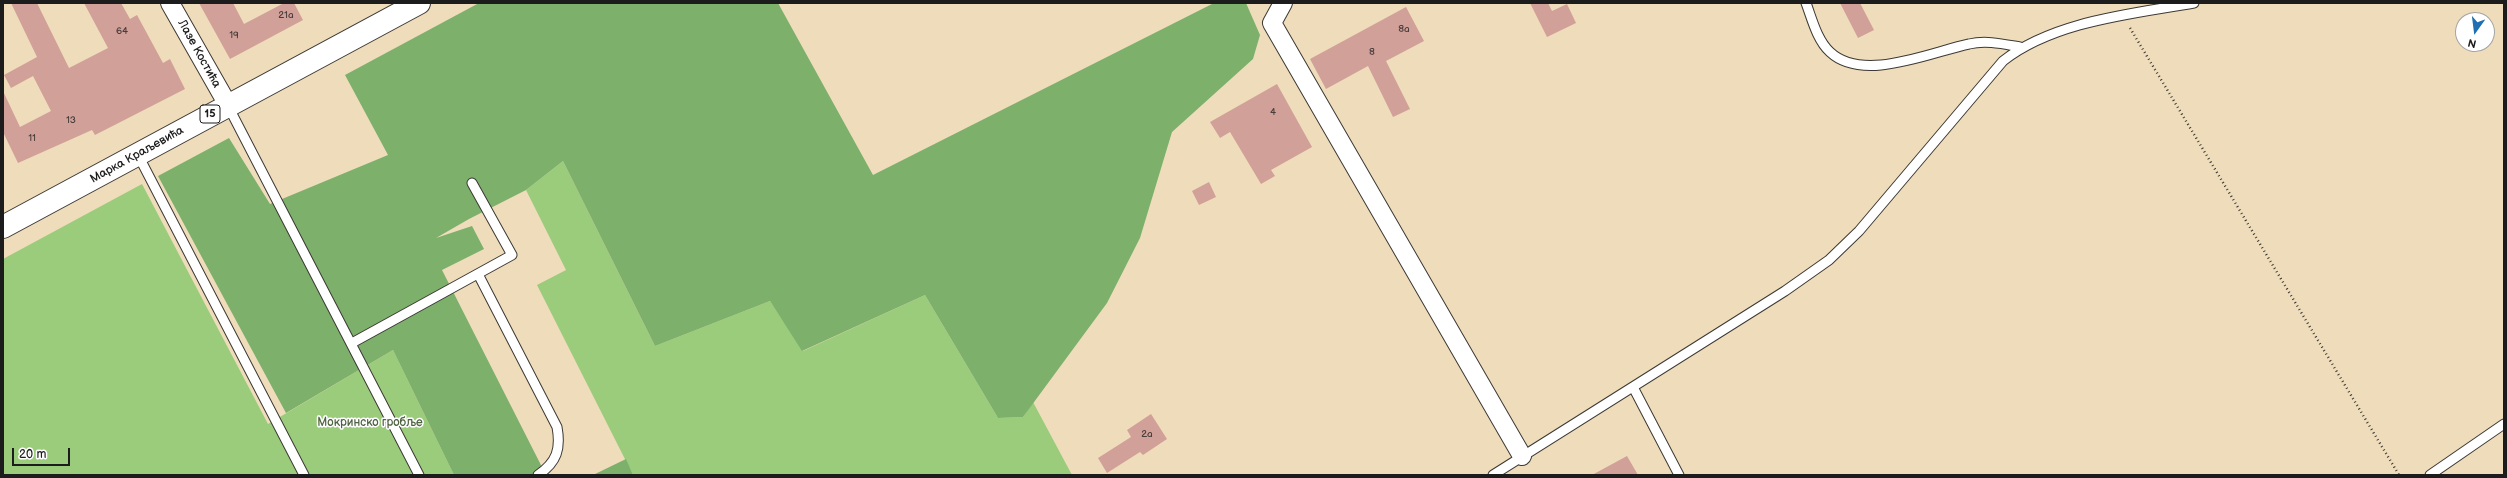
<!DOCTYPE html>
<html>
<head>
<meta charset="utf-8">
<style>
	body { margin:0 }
	#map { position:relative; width:2507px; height:478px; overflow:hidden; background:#efdcbb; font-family:"Balsamiq Sans",sans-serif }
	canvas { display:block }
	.frame { position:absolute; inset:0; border:4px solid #1c1c1c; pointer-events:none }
	.north { position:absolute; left:2455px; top:12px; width:40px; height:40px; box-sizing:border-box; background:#fff; border:1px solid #a4a4a4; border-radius:50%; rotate:194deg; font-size:11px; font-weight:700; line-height:16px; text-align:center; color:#1c1c1c }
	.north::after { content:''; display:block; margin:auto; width:14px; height:18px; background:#1f6fb2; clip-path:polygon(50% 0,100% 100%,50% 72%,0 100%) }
	.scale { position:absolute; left:12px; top:448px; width:58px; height:18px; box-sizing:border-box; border:2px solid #1c1c1c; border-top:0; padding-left:5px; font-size:12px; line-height:14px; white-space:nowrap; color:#1c1c1c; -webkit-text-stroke:3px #fff; paint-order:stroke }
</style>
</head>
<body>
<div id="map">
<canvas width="2507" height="478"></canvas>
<div class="frame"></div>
<div class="north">N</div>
<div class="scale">20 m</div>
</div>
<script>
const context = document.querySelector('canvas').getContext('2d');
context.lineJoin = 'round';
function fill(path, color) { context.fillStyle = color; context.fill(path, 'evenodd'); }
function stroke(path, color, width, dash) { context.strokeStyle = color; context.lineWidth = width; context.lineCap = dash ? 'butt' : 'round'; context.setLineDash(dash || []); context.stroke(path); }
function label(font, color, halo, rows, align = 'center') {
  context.font = font + ' "Balsamiq Sans",sans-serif'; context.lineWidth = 3; context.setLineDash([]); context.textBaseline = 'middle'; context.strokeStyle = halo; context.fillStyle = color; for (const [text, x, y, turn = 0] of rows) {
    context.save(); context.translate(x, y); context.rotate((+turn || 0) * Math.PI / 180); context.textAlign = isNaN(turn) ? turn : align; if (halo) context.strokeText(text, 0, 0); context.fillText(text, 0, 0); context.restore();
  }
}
const green = new Path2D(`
	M563 161 655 346 770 301 803 351 925 295 998 418 1023 417 1033 402 1072 475H633L537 285 566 270 526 190Z
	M142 184 268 424 393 350 454 475H3V259Z`);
const forest = new Path2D(`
	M479 3H778L873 175 1214 3H1246L1260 35 1253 59 1172 132 1140 238 1107 303 1023 417 998 418 925 295 802 351 770 301 655 346 563 161 526 190 469 219 436 238 472 226 484 249 442 270 546 475H454L393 350 286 413 158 176 229 138 270 204 388 155 345 75Z
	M626 459 633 475H593Z`);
const building = new Path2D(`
	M11 3H37L69 68 108 48 84 3H121L130 19 137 15 163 63 170 59 185 89 95 135 92 130 18 163 3 132V91L20 127 51 111 33 76 11 88 4 75 37 57Z
	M199 3H233L244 24 284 3H294L303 20 230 59Z
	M1530 3H1548L1552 11 1567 4 1576 23 1547 37Z
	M1840 3H1860L1874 30 1858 38Z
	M1406 7 1424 41 1386 61 1410 109 1393 117 1368 66 1326 89 1310 59Z
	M1277 84 1312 147 1271 170 1275 176 1261 184 1230 132 1220 138 1210 122Z
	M1209 182 1216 197 1199 205 1192 191Z
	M1151 414 1167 439 1143 455 1140 452 1107 473 1098 458 1131 437 1127 430Z
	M1627 456 1638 475H1592Z`);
const path = new Path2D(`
	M2130 28 2399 475`);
const lane = new Path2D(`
	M1806 3C1812 19 1817 40 1830 52 1863 83 1931 52 1969 44 1986 40 2003 44 2020 47
	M228 106 419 475
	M138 155 304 475
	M478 274 557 427C561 449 557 462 538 475
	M352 343 512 255 472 183
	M1633 387 1679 475
	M1493 475 1785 291 1829 260 1859 231 2003 61C2054 21 2132 14 2194 3
	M2430 475 2504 424`);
const street = new Path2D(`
	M170 3 228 105
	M1283 3 1272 23 1522 456`);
const primary = new Path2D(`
	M3 227 419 3`);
const numberNames = [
	["21a",286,15],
	["8a",1404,29],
	["64",122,31],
	["19",234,35],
	["8",1372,52],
	["4",1273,112],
	["13",71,120],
	["11",32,138],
	["2a",1147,434]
];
const shields = [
	[210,114,20]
];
const shieldNames = [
	["15",210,114]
];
const streetNames = [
	["Лазе Костића",199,54,61],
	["Марка Краљевића",137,155,-29]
];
const parkNames = [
	["Мокринско гробље",370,423]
];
fill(green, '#9bcc7b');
fill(forest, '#7cb06b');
fill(building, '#d1a098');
stroke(lane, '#3c3934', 11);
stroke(street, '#3c3934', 20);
stroke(primary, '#3c3934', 24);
stroke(path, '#3c3934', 2.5, [1, 3]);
stroke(lane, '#fff', 9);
stroke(street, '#fff', 18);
stroke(primary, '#fff', 22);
label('10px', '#493d3b', null, numberNames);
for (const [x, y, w] of shields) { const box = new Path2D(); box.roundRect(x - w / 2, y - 9, w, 18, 3); context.fillStyle = '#fff'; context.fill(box); stroke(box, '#1c1c1c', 1); }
label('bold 11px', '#1c1c1c', null, shieldNames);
label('12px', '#1c1c1c', '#fff', streetNames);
label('12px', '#4f6242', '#fff', parkNames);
</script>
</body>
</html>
